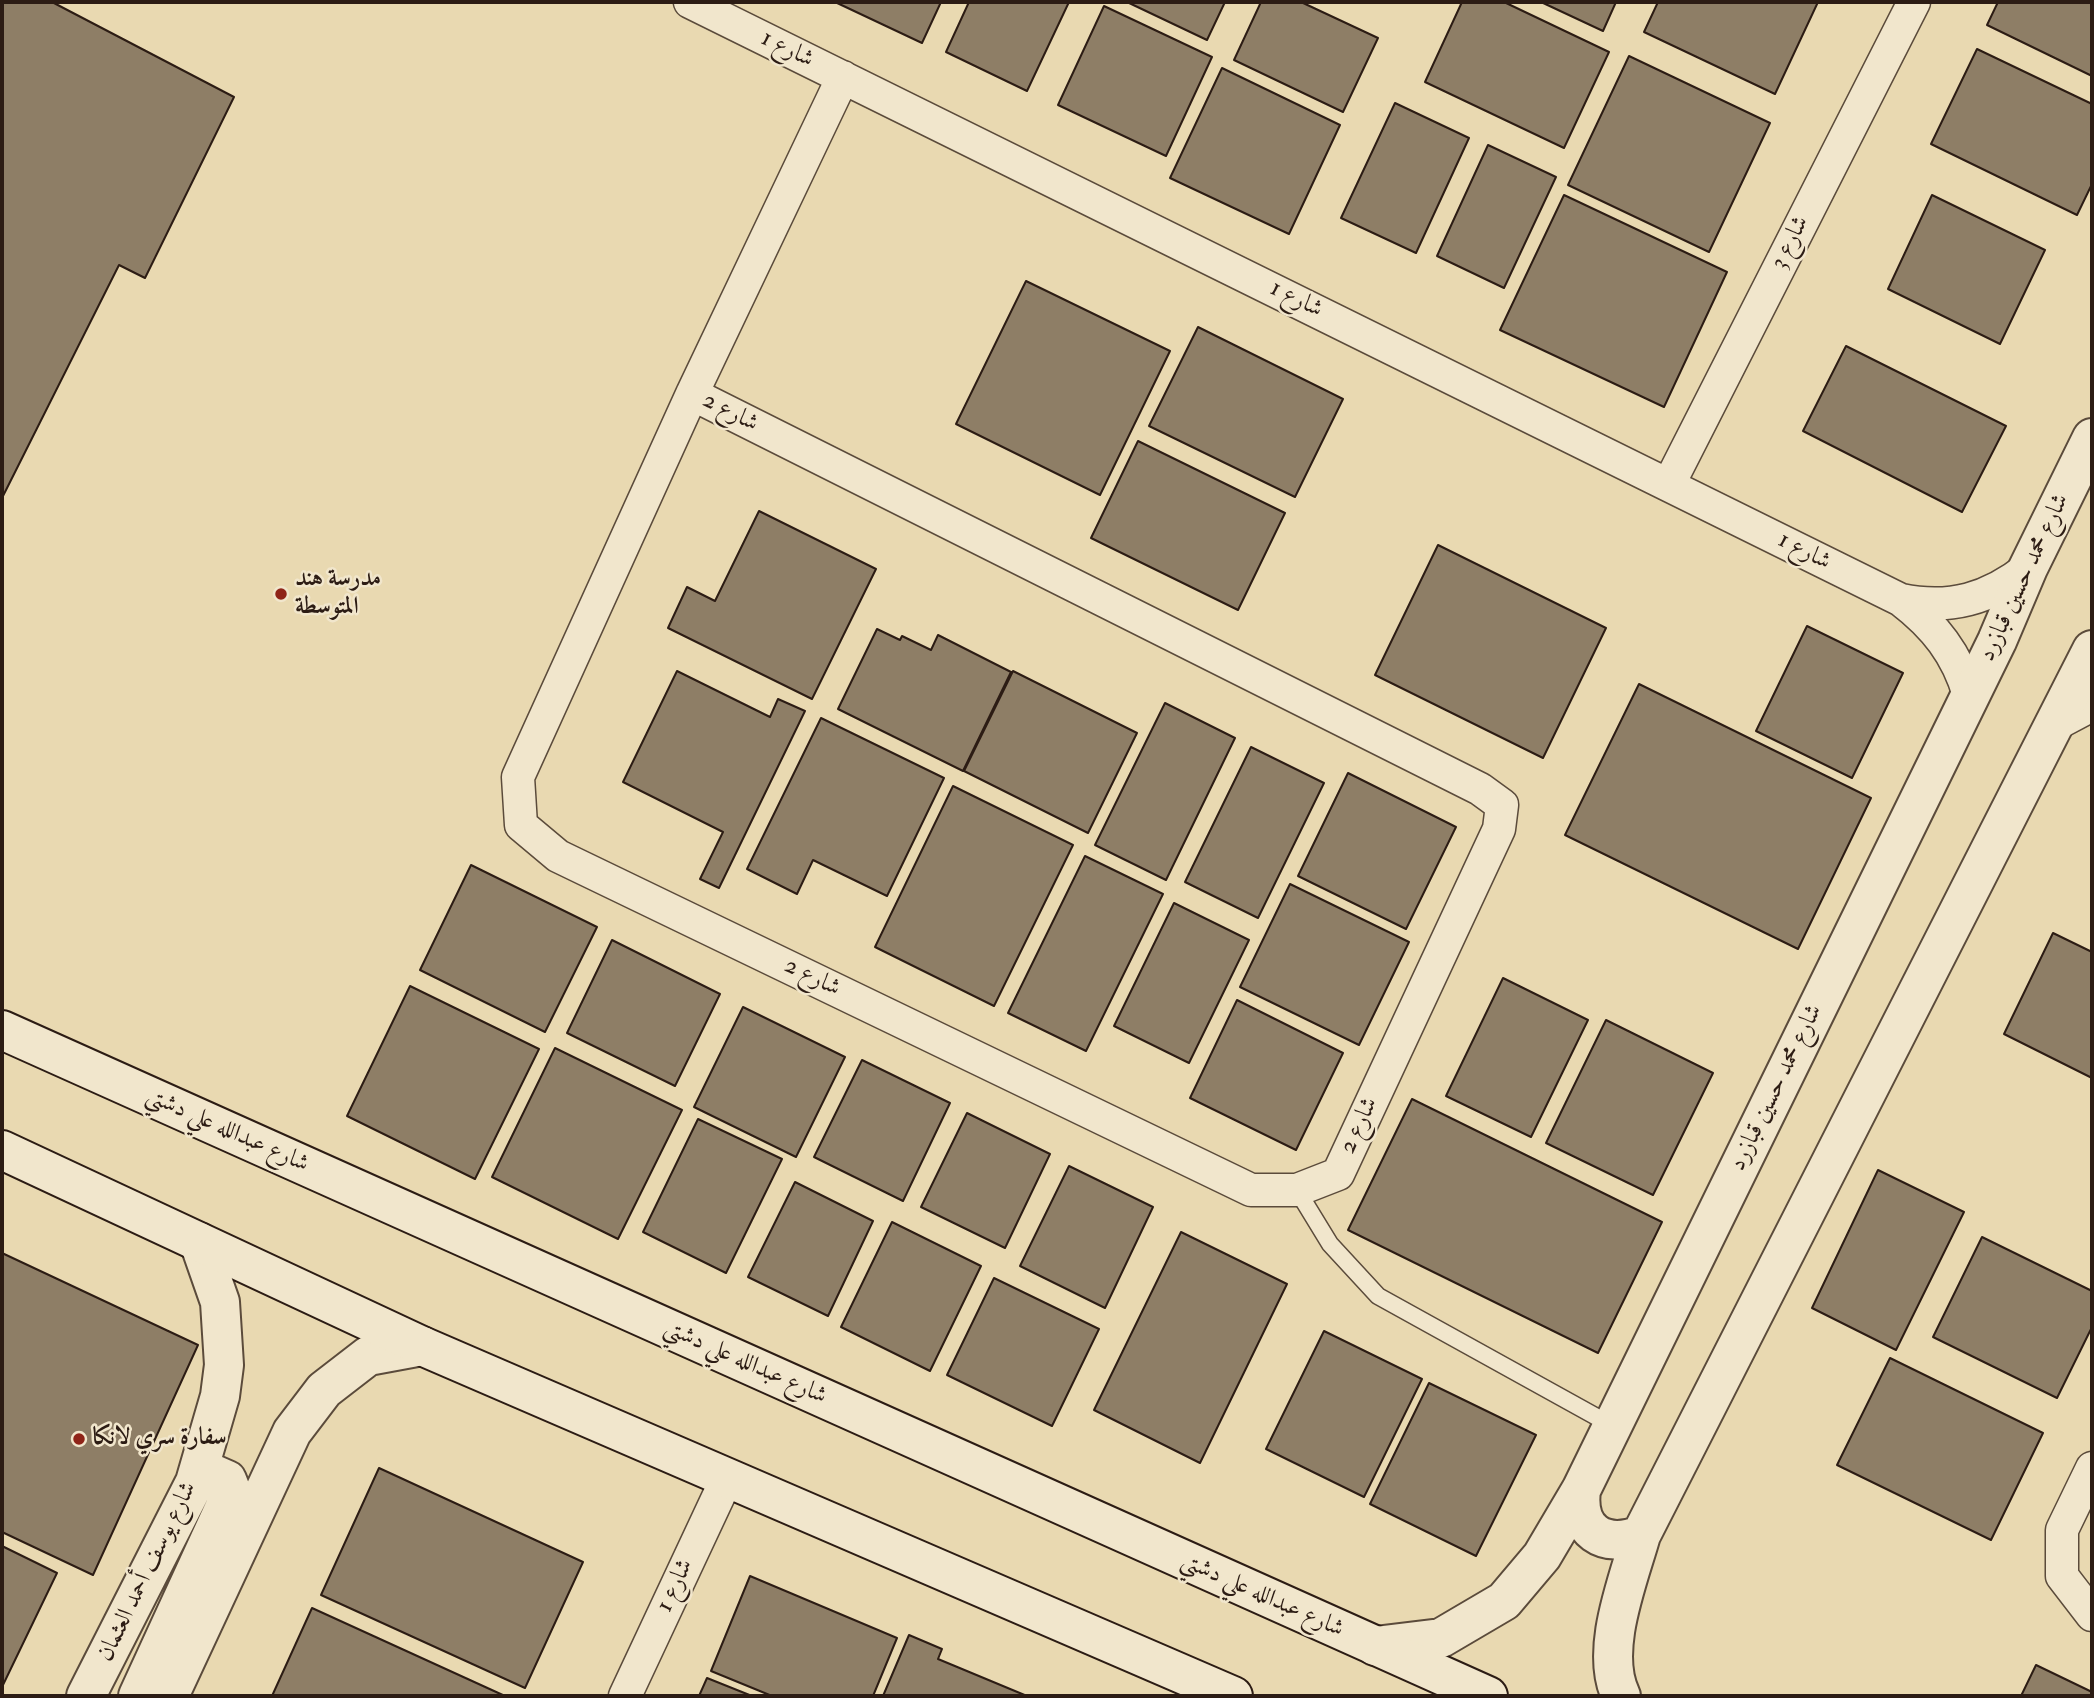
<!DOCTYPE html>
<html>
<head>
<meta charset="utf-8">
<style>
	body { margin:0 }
	#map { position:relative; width:2094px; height:1698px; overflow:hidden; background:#e9d9b1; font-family:"IM FELL Double Pica",serif }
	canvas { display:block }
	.frame { position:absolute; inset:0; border:4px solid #2c1c14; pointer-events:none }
</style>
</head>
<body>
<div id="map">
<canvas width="2094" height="1698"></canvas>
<div class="frame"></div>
</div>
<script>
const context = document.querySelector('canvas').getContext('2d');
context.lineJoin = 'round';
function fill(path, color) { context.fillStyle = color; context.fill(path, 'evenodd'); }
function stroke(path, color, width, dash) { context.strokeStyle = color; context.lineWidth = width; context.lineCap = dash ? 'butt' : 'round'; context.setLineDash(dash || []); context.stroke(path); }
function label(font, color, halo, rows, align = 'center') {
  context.font = font + ' "IM FELL Double Pica",Amiri,serif'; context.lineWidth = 5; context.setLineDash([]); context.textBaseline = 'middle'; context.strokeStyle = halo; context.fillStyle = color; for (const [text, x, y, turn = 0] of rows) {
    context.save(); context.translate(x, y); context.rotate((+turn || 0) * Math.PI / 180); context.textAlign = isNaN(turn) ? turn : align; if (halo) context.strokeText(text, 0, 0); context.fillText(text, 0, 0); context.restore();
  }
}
const building = new Path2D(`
	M2 2H52L234 97 145 278 119 265 2 498Z
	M835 2H941L922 43Z
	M969 2H1069L1027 91 946 52Z
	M1127 2H1225L1207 40Z
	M1261 2H1301L1378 38 1343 112 1234 60Z
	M1462 2H1504L1609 52 1564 148 1425 82Z
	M1541 2H1616L1603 31Z
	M1658 2H1818L1775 94 1644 32Z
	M1998 2H2092V76L1987 25Z
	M1104 6 1212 57 1166 156 1058 105Z
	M1977 49 2092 104V184L2077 215 1931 144Z
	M1629 56 1770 123 1709 252 1568 185Z
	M1222 68 1340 125 1289 234 1170 178Z
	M1395 103 1469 138 1416 253 1341 218Z
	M1488 145 1556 177 1504 288 1437 256Z
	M1564 195 1727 272 1664 407 1500 330Z
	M1932 195 2045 250 2000 344 1888 289Z
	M1026 281 1170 351 1100 495 956 424Z
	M1198 327 1343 399 1295 497 1149 426Z
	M1846 346 2006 426 1962 512 1803 431Z
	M1138 441 1285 513 1238 610 1091 538Z
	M759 511 876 569 812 699 668 628 687 587 715 601Z
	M1438 545 1606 628 1543 758 1375 675Z
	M1807 626 1903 673 1852 778 1756 731Z
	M877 629 900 640 902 636 931 650 938 635 1011 672 963 771 838 709Z
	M677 671 770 717 778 699 805 711 719 888 700 879 723 832 623 782Z
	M1013 671 1137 733 1088 833 964 771Z
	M1639 684 1871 798 1798 949 1565 835Z
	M1165 703 1235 738 1166 880 1095 845Z
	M821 718 944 778 887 896 813 860 797 894 747 869Z
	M1251 747 1324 783 1258 918 1185 882Z
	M1348 773 1456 827 1406 929 1298 876Z
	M953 786 1073 845 994 1006 875 947Z
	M1085 856 1163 894 1086 1051 1008 1013Z
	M471 865 597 927 545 1032 420 970Z
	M1290 884 1409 942 1359 1045 1240 987Z
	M1174 903 1249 940 1189 1063 1114 1026Z
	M2053 933 2092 952V1078L2004 1034Z
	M612 940 720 994 675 1086 567 1033Z
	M1503 978 1588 1020 1531 1137 1446 1096Z
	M410 986 539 1049 475 1179 347 1116Z
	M1237 1000 1343 1053 1296 1150 1190 1098Z
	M743 1007 845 1057 796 1157 694 1107Z
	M1606 1020 1713 1073 1653 1195 1546 1143Z
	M555 1048 682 1110 618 1239 492 1177Z
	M862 1060 950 1103 903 1201 814 1157Z
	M1412 1099 1662 1222 1598 1353 1348 1230Z
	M967 1113 1050 1154 1005 1248 921 1207Z
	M698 1119 782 1159 726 1273 643 1232Z
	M1069 1166 1153 1207 1105 1308 1020 1266Z
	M1878 1170 1964 1212 1896 1350 1812 1308Z
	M795 1182 873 1221 828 1316 748 1277Z
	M892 1222 981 1266 930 1371 841 1327Z
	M1181 1232 1287 1284 1200 1463 1094 1410Z
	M1982 1237 2092 1291V1327L2057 1398 1933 1337Z
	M2 1253 198 1345 93 1575 2 1532Z
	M994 1278 1099 1329 1052 1426 947 1375Z
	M1324 1331 1422 1379 1364 1497 1266 1449Z
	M1890 1358 2043 1433 1991 1540 1837 1465Z
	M1429 1383 1536 1435 1476 1556 1370 1504Z
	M379 1468 583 1562 525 1688 321 1595Z
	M2 1546 57 1573 2 1687Z
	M750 1576 897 1638 873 1696H772L711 1671Z
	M312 1608 505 1696H272Z
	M909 1635 942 1649 938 1659 1027 1696H883Z
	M2036 1665 2092 1692V1696H2021Z
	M707 1678 752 1696H699Z`);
const service = new Path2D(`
	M1297 1190 1330 1244 1378 1296 1613 1426`);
const minor = new Path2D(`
	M690 2 1901 600C1935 626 1957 654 1969 695
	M692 394 1480 789 1502 805 1499 829 1338 1174 1297 1190H1251L558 856 521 825 518 777 692 394 843 77
	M1669 484 1914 2
	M1901 600C1950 610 1989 599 2028 568
	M2056 724 2092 705
	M2092 1468 2062 1530V1576L2092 1615
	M625 1696 728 1476`);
const tertiary = new Path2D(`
	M1581 1490C1576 1531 1603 1549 1641 1535
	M1375 1646 1441 1638 1504 1601 1542 1556 1581 1490 1997 641 2028 568 2092 438
	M86 1696 195 1482 220 1396 224 1365 220 1302 199 1242
	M138 1696 229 1498 231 1490 227 1480 211 1473 195 1482
	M169 1696 292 1432 324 1390 368 1356 422 1346
	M1621 1696C1599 1651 1628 1581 1641 1535L2092 650`);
const secondary = new Path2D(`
	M2 1030 1488 1696
	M2 1150 422 1346 1233 1696`);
const markers = [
	[281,594,7,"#8f2418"],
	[79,1439,7,"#8f2418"]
];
const streetNames = [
	["شارع 1",787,50,26],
	["شارع 3",1791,243,-63],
	["شارع 1",1296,300,26],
	["شارع 2",730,413,27],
	["شارع 1",1804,552,27],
	["شارع محمد حسين قبازرد",2025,578,-65],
	["شارع 2",812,978,26],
	["شارع محمد حسين قبازرد",1777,1088,-64],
	["شارع 2",1360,1126,-65],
	["شارع عبدالله علي دشتي",227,1131,24],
	["شارع عبدالله علي دشتي",745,1363,24],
	["شارع يوسف أحمد العثمان",148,1572,-64],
	["شارع 1",676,1586,-65],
	["شارع عبدالله علي دشتي",1262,1596,24]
];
const poiNames = [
	["مدرسة هند",295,580],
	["المتوسطة",295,608],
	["سفارة سري لانكا",93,1439]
];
fill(building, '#8e7e66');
stroke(building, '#2c1c14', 2);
stroke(service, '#5b4b3b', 19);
stroke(minor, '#5b4b3b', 35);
stroke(tertiary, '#5b4b3b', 42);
stroke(secondary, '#2c1c14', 42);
stroke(service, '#f1e6cc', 16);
stroke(minor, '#f1e6cc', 32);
stroke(tertiary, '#f1e6cc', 38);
stroke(secondary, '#f1e6cc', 38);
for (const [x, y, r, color] of markers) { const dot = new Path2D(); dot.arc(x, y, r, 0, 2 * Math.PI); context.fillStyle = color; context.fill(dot); stroke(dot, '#f1e6cc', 2.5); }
label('24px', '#2c1c14', '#f1e6cc', streetNames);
label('bold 24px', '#2c1c14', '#f1e6cc', poiNames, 'left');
</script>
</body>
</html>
